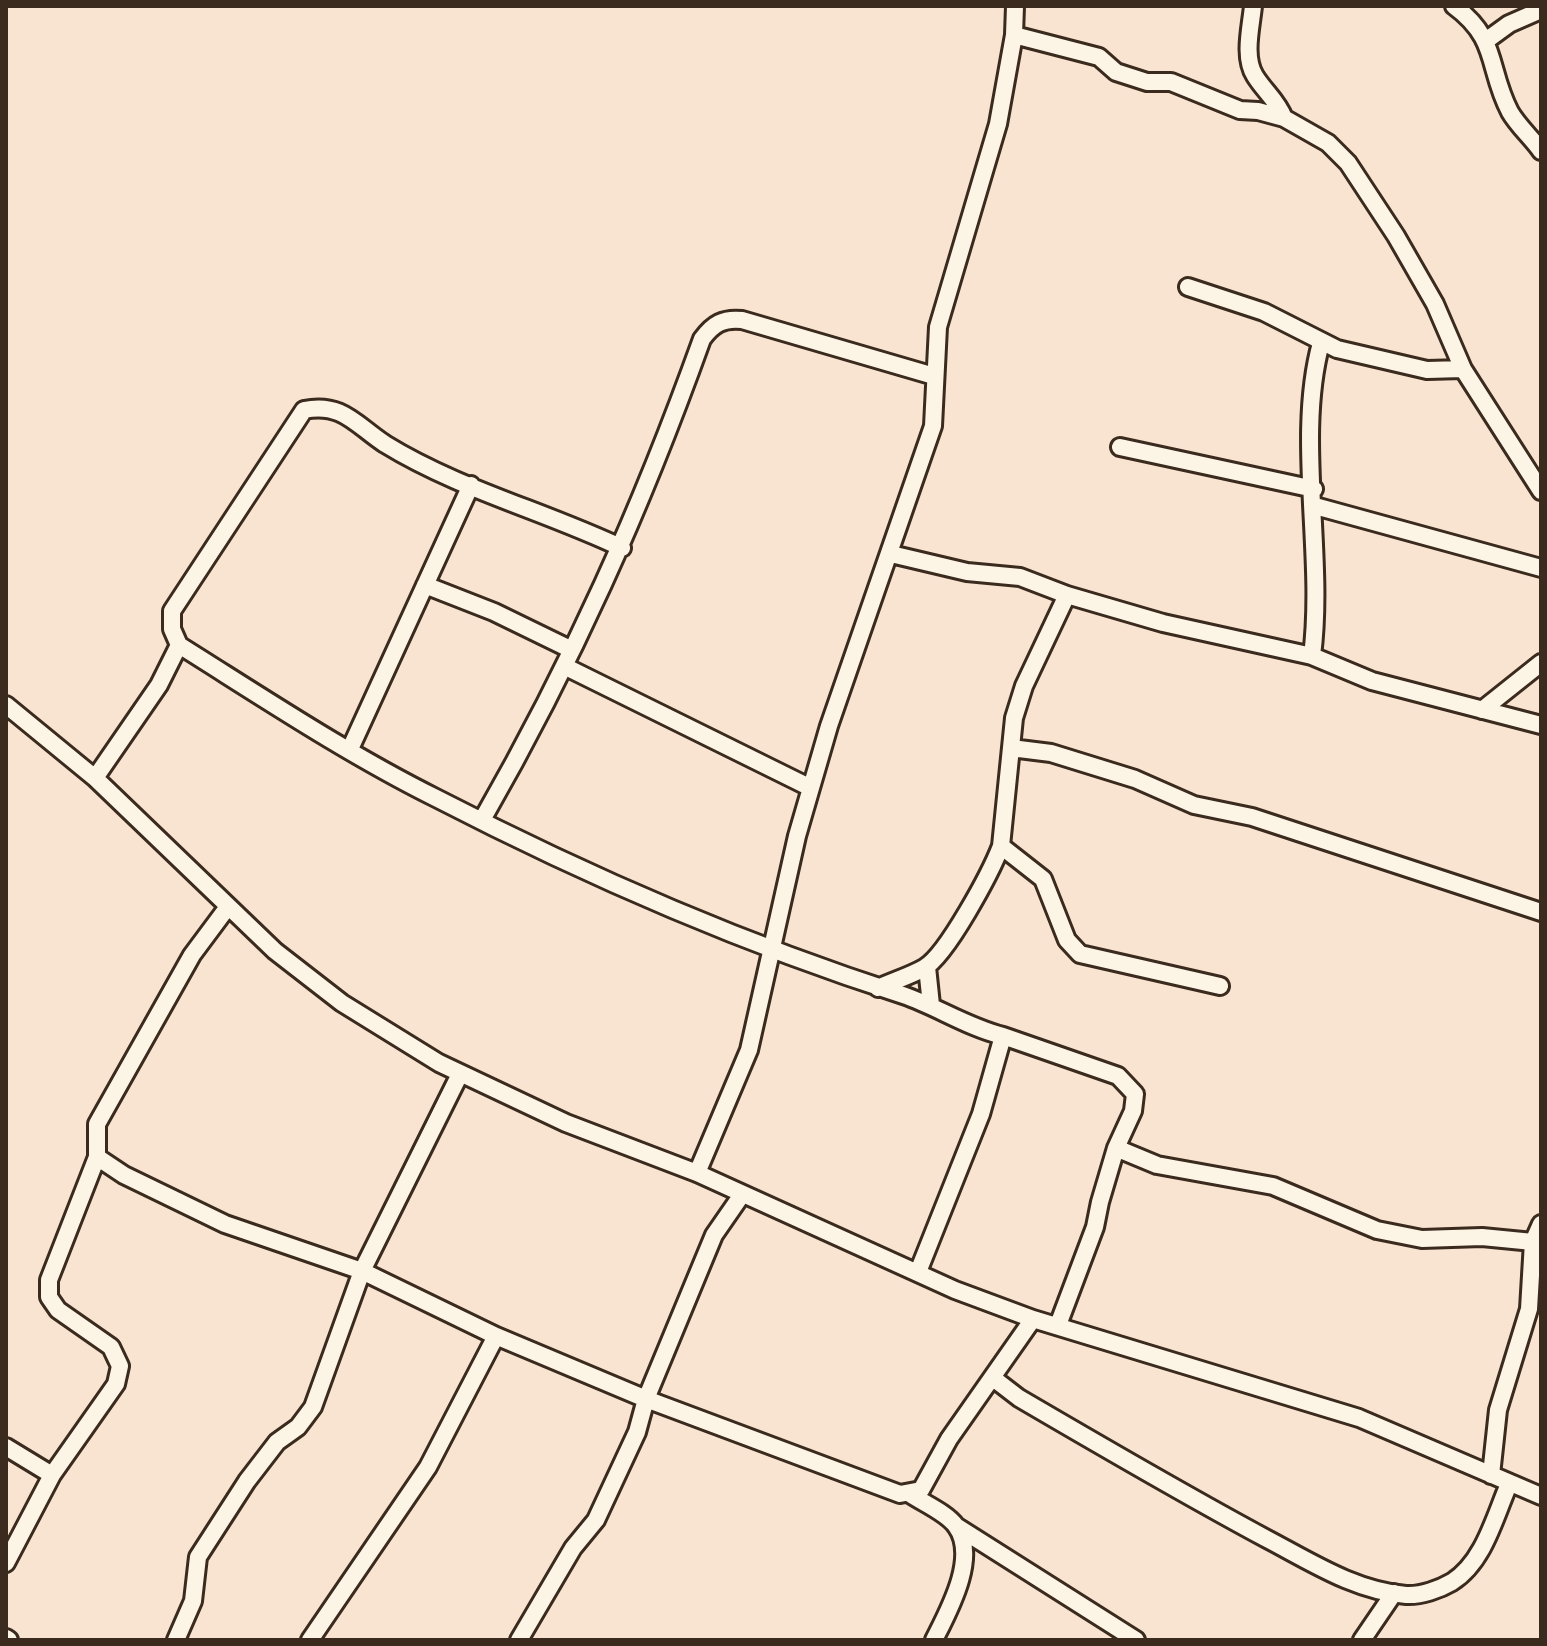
<!DOCTYPE html>
<html>
<head>
<meta charset="utf-8">
<style>
	body { margin:0 }
	#map { position:relative; width:1547px; height:1646px; overflow:hidden; background:#f8e4d0; font-family:"Balsamiq Sans",sans-serif }
	canvas { display:block }
	.frame { position:absolute; inset:0; border:8px solid #3b2a1e; pointer-events:none }
</style>
</head>
<body>
<div id="map">
<canvas width="1547" height="1646"></canvas>
<div class="frame"></div>
</div>
<script>
const context = document.querySelector('canvas').getContext('2d');
context.lineJoin = 'round';
function stroke(path, color, width, dash) { context.strokeStyle = color; context.lineWidth = width; context.lineCap = dash ? 'butt' : 'round'; context.setLineDash(dash || []); context.stroke(path); }
const minor = new Path2D(`
	M1253 6C1251 27 1243 57 1255 76 1265 92 1277 100 1284 118L1328 143 1348 163 1396 236 1435 304 1463 369 1541 491
	M1454 6C1499 39 1487 68 1510 112 1518 126 1532 138 1541 151
	M1014 35 1015 6
	M1487 40 1509 24 1541 10
	M1188 287 1264 312 1337 349 1427 370 1463 369
	M1120 447 1314 489
	M1315 506 1541 568
	M891 554 967 572 1020 577 1067 595 1163 623 1312 656 1372 681 1541 725
	M425 585 494 612 572 650
	M179 645 172 629V611L304 410C342 402 356 425 385 444 458 489 544 511 622 548
	M1312 656C1325 555 1295 438 1321 343
	M564 666 811 788
	M6 705 95 778 275 951 342 1003 439 1063 566 1123 697 1173 955 1290 1033 1319 1359 1418 1541 1496
	M1482 710 1541 663
	M1011 748 1051 753 1135 779 1194 805 1252 817 1541 912
	M350 749 471 485
	M95 778 159 685 179 645C262 697 346 753 434 797 585 875 741 943 903 995 938 1007 967 1027 1003 1036L981 1114 918 1272
	M482 820C572 663 641 509 702 339 713 324 723 318 742 320L934 376
	M1001 846 1043 879 1067 940 1080 954 1220 986
	M227 908 192 955 97 1124V1157L124 1175 225 1224 362 1271 496 1336 646 1399 900 1494 921 1490 949 1439 1033 1319
	M927 967 931 1005
	M878 988C893 981 910 976 924 968 947 955 991 872 1001 846L1014 718 1024 686 1067 595
	M1003 1036 1118 1076 1135 1094 1133 1111 1116 1148 1100 1202 1095 1227 1058 1325
	M1116 1148 1157 1165 1273 1186 1377 1230 1422 1239 1482 1237 1533 1242 1541 1224
	M697 1173 749 1050 797 836 829 726 933 426 938 327 998 124 1014 35 1099 57 1116 72 1147 82H1171L1240 110 1258 111 1284 118
	M993 1378 1019 1398C1101 1446 1183 1494 1267 1539 1311 1562 1355 1591 1406 1595 1421 1596 1440 1589 1452 1582 1484 1562 1495 1516 1509 1484
	M6 1447 52 1475 116 1384 120 1366 111 1347 58 1310 49 1297V1280L97 1157
	M1491 1475 1498 1410 1529 1309 1533 1242
	M910 1494C923 1503 947 1513 956 1526 979 1557 948 1612 934 1640
	M956 1526 1136 1640
	M6 1563 52 1475
	M6 1638 9 1640
	M176 1640 193 1601 198 1557 247 1481 277 1442 298 1427 313 1407 362 1271 460 1074
	M310 1640 428 1467 496 1336
	M519 1640 573 1548 596 1520 637 1432 646 1399 714 1235 741 1196
	M1362 1640 1394 1593`);
stroke(minor, '#3b2a1e', 22);
stroke(minor, '#fcf5e5', 16);
</script>
</body>
</html>
